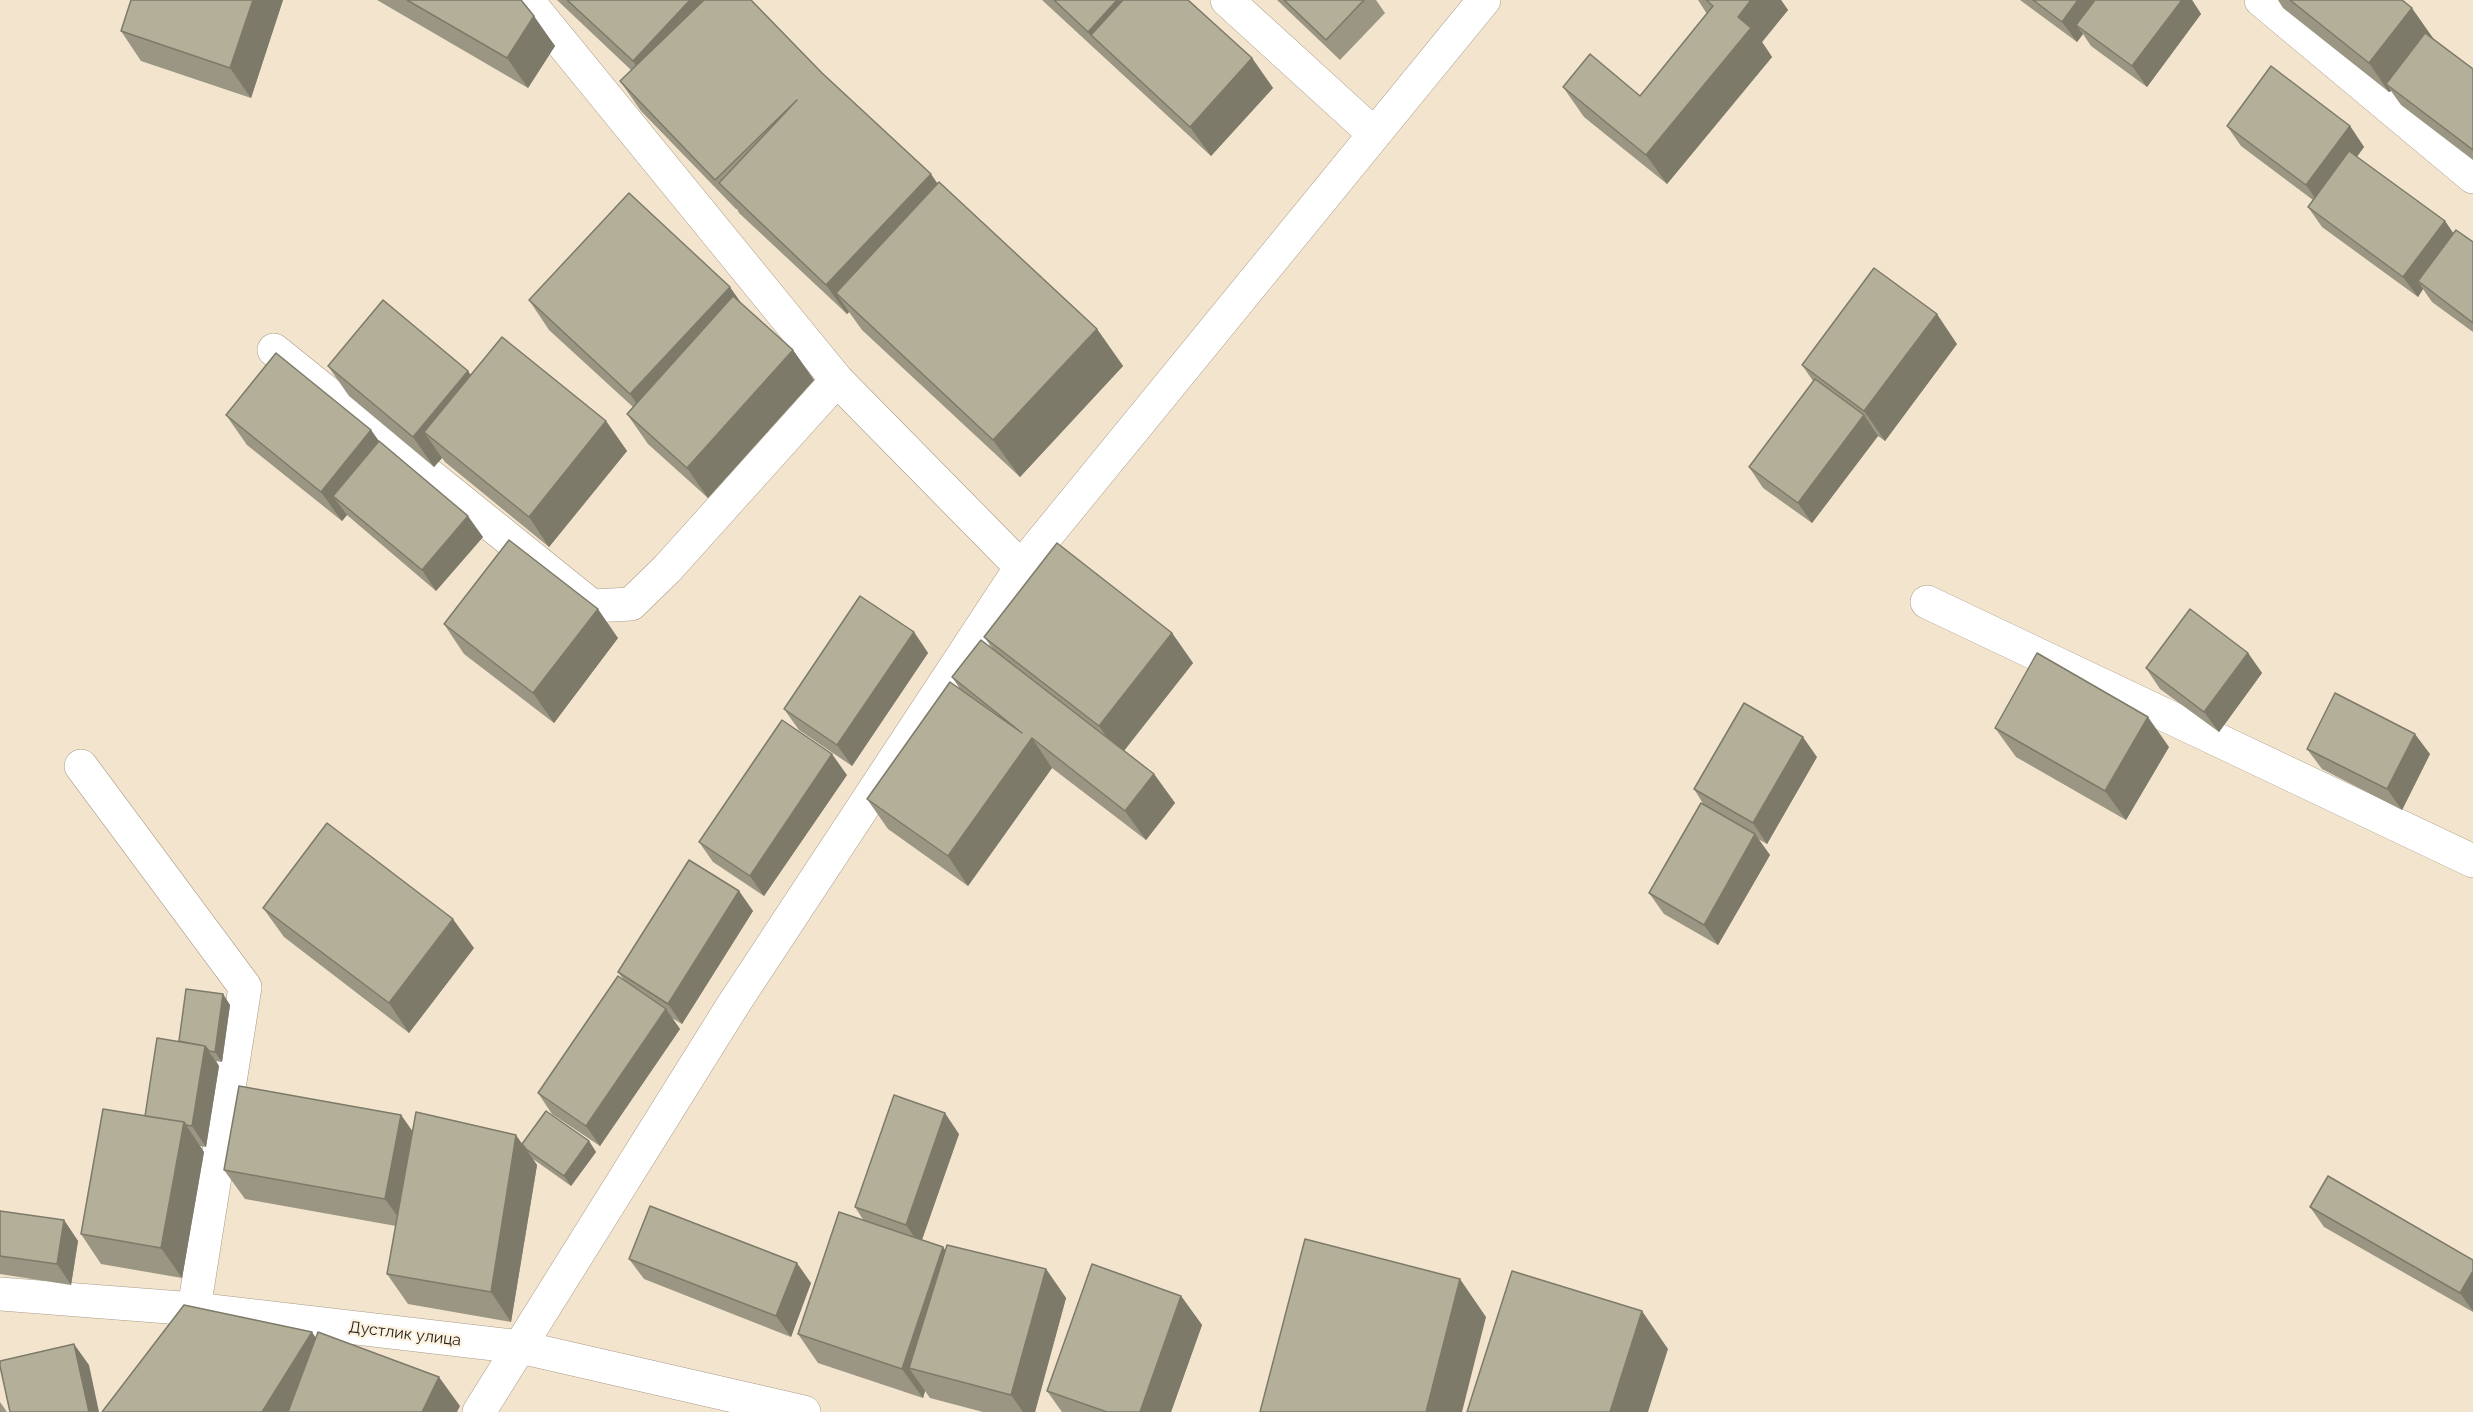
<!DOCTYPE html>
<html>
<head>
<meta charset="utf-8">
<style>
	body { margin:0 }
	canvas { display:block; background:#f3e4ce }
</style>
</head>
<body>
<canvas width="2473" height="1412"></canvas>
<script>
const context = document.querySelector('canvas').getContext('2d');
context.lineJoin = 'round';
function stroke(path, color, width, dash) { context.strokeStyle = color; context.lineWidth = width; context.lineCap = dash ? 'butt' : 'round'; context.setLineDash(dash || []); context.stroke(path); }
function fill(path, color) { context.fillStyle = color; context.fill(path, 'evenodd'); }
function label(font, color, halo, rows, align = 'center') {
  context.font = font + ' Raleway,sans-serif'; context.lineWidth = 4.5; context.setLineDash([]); context.textBaseline = 'middle'; context.strokeStyle = halo; context.fillStyle = color; for (const [text, x, y, turn = 0] of rows) {
    context.save(); context.translate(x, y); context.rotate((+turn || 0) * Math.PI / 180); context.textAlign = isNaN(turn) ? turn : align; if (halo) context.strokeText(text, 0, 0); context.fillText(text, 0, 0); context.restore();
  }
}
const minor = new Path2D(`
	M527 0 837 380 1021 567
	M1227 0 1374 134
	M2261 0 2473 177
	M274 350 592 606 631 604 667 569 837 380
	M1927 602 2473 861
	M81 766 245 987 194 1309
	M0 1294 194 1309 520 1347 804 1412
	M479 1412 733 1005 1021 567 1484 0`);
const wall = new Path2D(`
	M283 0 251 98 141 61 121 31Z
	M377 0H521L555 46 528 88Z
	M557 0H751L822 73 938 184 1097 329 1123 366 1020 477 862 330 849 312 847 314 739 213 737 209H736L641 111 620 81 631 70Z
	M1042 0H1188L1252 58 1273 88 1211 156Z
	M1277 0H1376L1385 13 1340 60Z
	M1698 0H1781L1788 10 1762 42 1772 57 1667 184 1584 117 1563 87 1640 96 1707 14Z
	M2020 0H2192L2201 14 2147 87 2091 46 2083 34 2077 42Z
	M2278 0H2402L2433 38 2473 69V160L2401 105 2391 91 2389 92 2283 8Z
	M2227 126H2350L2364 147 2357 157 2445 221 2454 234 2473 242V332L2432 302 2423 289 2418 297 2322 227 2308 207 2313 200 2241 146Z
	M529 300 742 304 793 350 814 380 708 498 648 444 627 414 633 407 549 330Z
	M1957 344 1885 441 1878 436 1812 523 1763 488 1749 467 1813 381 1802 365Z
	M328 366 468 371 471 375 606 421 627 451 549 547 445 462 442 458 434 467 349 396Z
	M226 415 371 430 379 441 483 537 436 591 347 515 342 521 247 445Z
	M444 624 618 638 554 723 464 654Z
	M914 632 928 653 852 766 799 730 784 709Z
	M1172 633 1193 663 1124 750 1154 774 1175 803 1146 840 1052 768 968 886 888 829 867 799 960 689 952 677 993 649 984 637Z
	M2248 653 2262 673 2219 732 2160 689 2146 668Z
	M1995 728 2169 747 2126 820 2016 757Z
	M2307 749 2430 754 2402 810 2322 769Z
	M1817 757 1767 844 1758 839 1770 855 1718 945 1664 914 1649 893 1704 805 1694 789Z
	M847 775 764 896 713 862 699 842Z
	M739 891 753 911 682 1024 672 1018 680 1029 600 1146 552 1114 538 1093 624 980 618 972Z
	M263 908 474 948 409 1033 284 937Z
	M223 994 230 1005 222 1062 216 1061 219 1066 206 1147 200 1146 204 1152 182 1278 101 1264 81 1234 145 1116Z
	M401 1115 413 1132 522 1144 589 1141 596 1152 571 1186 533 1159 537 1165 511 1322 408 1304 387 1274 396 1226 245 1199 224 1170Z
	M959 1134 922 1240 943 1247 945 1250 1046 1269 1066 1298 1035 1412H983L930 1398 925 1391 923 1398 818 1363 798 1334 864 1221 855 1207Z
	M2310 1207 2473 1260V1312L2324 1227Z
	M0 1211 64 1220 78 1241 71 1285 0 1274Z
	M629 1259 811 1283 791 1337 644 1279Z
	M1181 1296 1202 1325 1171 1412H1062L1047 1391Z
	M0 1402 7 1412H0Z`);
const shadedWall = new Path2D(`
	M253 0H283L251 98 230 68Z
	M690 0H720L653 91 633 61Z
	M1117 0H1165L1091 36 1088 32Z
	M1751 0H1781L1788 10 1762 42 1772 57 1667 184 1646 155 1738 17Z
	M2078 0H2108L2076 25 2083 34 2077 42 2062 22Z
	M2182 0H2192L2201 14 2147 87 2132 66Z
	M2412 8 2433 38 2386 84 2391 91 2389 92 2369 63Z
	M534 16 555 46 528 88 507 58Z
	M1252 58 1273 88 1211 156 1190 127Z
	M2350 126 2364 147 2320 205 2306 185Z
	M931 174 951 203 836 293 849 312 847 314 826 285Z
	M2445 221 2459 242 2418 281 2423 289 2418 297 2403 277Z
	M730 287 751 317 651 424 630 394Z
	M1937 314 1957 344 1885 441 1864 411Z
	M1097 329 1123 366 1020 477 993 440Z
	M793 350 814 380 708 498 687 468Z
	M468 371 488 401 424 432 442 458 434 467 413 437Z
	M1864 415 1878 436 1812 523 1798 503Z
	M606 421 627 451 549 547 529 517Z
	M371 430 391 459 333 496 347 515 342 521 321 492Z
	M468 516 483 537 436 591 422 570Z
	M598 609 618 638 554 723 533 693Z
	M914 632 928 653 852 766 837 745Z
	M1172 633 1193 663 1120 756 1099 726Z
	M2248 653 2262 673 2219 732 2204 712Z
	M2148 717 2169 747 2126 820 2105 791Z
	M2415 734 2430 754 2402 810 2387 789Z
	M1803 737 1817 757 1767 844 1753 823Z
	M1032 738 1052 768 968 886 948 856Z
	M832 754 847 775 764 896 750 876Z
	M1154 774 1175 803 1146 840 1125 811Z
	M1755 834 1770 855 1718 945 1704 925Z
	M739 891 753 911 682 1024 668 1004Z
	M453 919 474 948 409 1033 389 1003Z
	M223 994 230 1005 222 1062 215 1052Z
	M666 1009 680 1029 600 1146 586 1126Z
	M205 1046 219 1066 206 1147 192 1126Z
	M945 1113 959 1134 920 1245 906 1225Z
	M401 1115 422 1145 406 1228 385 1199Z
	M184 1122 204 1152 182 1278 161 1248Z
	M516 1135 537 1165 511 1322 491 1292Z
	M589 1141 596 1152 571 1186 564 1176Z
	M64 1220 78 1241 71 1285 57 1264Z
	M943 1247 964 1277 909 1368 925 1391 923 1398 902 1369Z
	M797 1263 811 1283 791 1337 776 1316Z
	M1046 1269 1066 1298 1035 1412H1023L1011 1395Z
	M2473 1271V1311L2460 1293Z
	M1460 1279 1486 1317 1462 1412H1426Z
	M1181 1296 1202 1325 1171 1412H1140Z
	M1642 1311 1668 1349 1648 1412H1610Z
	M312 1332 332 1362 301 1412H262Z
	M74 1344 89 1365 99 1412H89Z
	M439 1377 460 1406 457 1412H422Z`);
const building = new Path2D(`
	M131 0H253L230 68 121 31Z
	M407 0H521L534 16 507 58Z
	M567 0H690L633 61Z
	M704 0H751L822 73 931 174 826 285 719 183 797 100 715 180 620 81Z
	M1054 0H1117L1088 32Z
	M1123 0H1188L1252 58 1190 127 1091 35Z
	M1284 0H1364L1326 40Z
	M1706 0H1751L1738 17 1751 28 1646 155 1563 87 1590 54 1640 96 1713 6Z
	M2033 0H2078L2062 22Z
	M2095 0H2182L2132 66 2076 25Z
	M2290 0H2402L2412 8 2369 63Z
	M2425 33 2473 69V150L2386 84Z
	M2271 66 2350 126 2306 185 2227 126Z
	M2349 151 2445 221 2403 277 2308 207Z
	M939 182 1097 329 993 440 836 293Z
	M629 193 730 287 630 394 529 300Z
	M2456 230 2473 242V323L2418 281Z
	M1874 268 1937 314 1864 411 1802 365Z
	M733 296 793 350 687 468 627 414Z
	M383 300 468 371 413 437 328 366Z
	M502 337 606 421 529 517 424 432Z
	M276 353 371 430 321 492 226 415Z
	M1815 379 1864 415 1798 503 1749 467Z
	M379 441 468 516 422 570 333 496Z
	M509 540 598 609 533 693 444 624Z
	M1057 543 1172 633 1099 726 984 637Z
	M860 596 914 632 837 745 784 709Z
	M2190 609 2248 653 2204 712 2146 668Z
	M981 640 1154 774 1125 811 1032 738 948 856 867 799 950 682 1022 733 952 677Z
	M2037 653 2148 717 2105 791 1995 728Z
	M2335 693 2415 734 2387 789 2307 749Z
	M1744 703 1803 737 1753 823 1694 789Z
	M782 720 832 754 750 876 699 842Z
	M1701 803 1755 834 1704 925 1649 893Z
	M327 823 453 919 389 1003 263 908Z
	M689 860 739 891 668 1004 618 972Z
	M618 976 666 1009 586 1126 538 1093Z
	M186 989 223 994 215 1052 209 1051 205 1046 179 1041Z
	M157 1038 205 1046 192 1126 186 1125 184 1122 145 1116Z
	M239 1086 401 1115 385 1199 224 1170Z
	M894 1095 945 1113 906 1225 855 1207Z
	M103 1109 184 1122 161 1248 81 1234Z
	M546 1111 589 1141 564 1176 526 1149 522 1144Z
	M416 1112 516 1135 491 1292 387 1274Z
	M2328 1176 2473 1260V1271L2460 1293 2310 1207Z
	M650 1206 797 1263 776 1316 629 1259Z
	M0 1211 64 1220 57 1264 0 1256Z
	M839 1212 943 1247 902 1369 798 1334Z
	M1305 1239 1460 1279 1426 1412H1260Z
	M947 1245 1046 1269 1011 1395 909 1368Z
	M1092 1264 1181 1296 1140 1412H1107L1047 1391Z
	M1512 1271 1642 1311 1610 1412H1467Z
	M184 1305 312 1332 262 1412H102Z
	M318 1332 439 1377 422 1412H288Z
	M74 1344 89 1412H10L0 1366V1361Z`);
const streetNames = [
	["Дустлик улица",405,1334,7]
];
stroke(minor, '#a99b87', 34);
stroke(minor, '#fff', 33);
fill(wall, '#9a9683');
fill(shadedWall, '#7d7a6a');
fill(building, '#b3af98');
stroke(building, '#7d7a6a', 1.5);
label('16px', '#1e1911', '#fdf2e0', streetNames);
</script>
</body>
</html>
